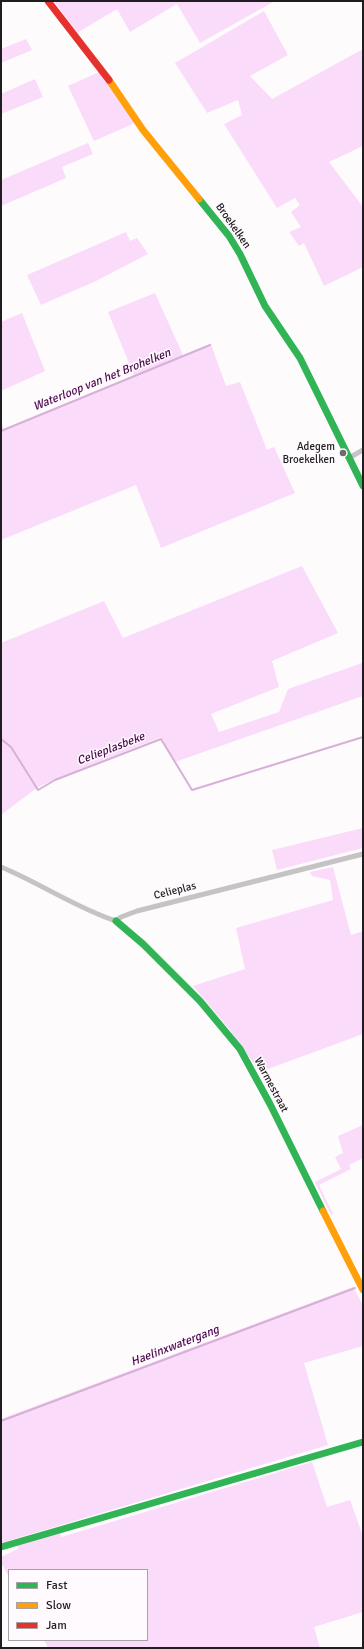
<!DOCTYPE html>
<html>
<head>
<meta charset="utf-8">
<style>
	body { margin:0 }
	#map { position:relative; width:364px; height:1649px; overflow:hidden; background:#fefbfd; font-family:Signika,sans-serif }
	canvas { display:block }
	.frame { position:absolute; inset:0; border:2px solid #201d20; pointer-events:none }
	.legend { position:absolute; left:8px; top:1569px; width:140px; height:72px; box-sizing:border-box; background:#fffafe; border:1px solid #a6a2a5; margin:0; padding:5px 7px; list-style:none; font-size:12px; color:#201d20 }
	.legend li { display:flex; align-items:center; gap:8px; height:20px }
	.legend b { width:20px; border:1px solid #a6a2a5 }
</style>
</head>
<body>
<div id="map">
<canvas width="364" height="1649"></canvas>
<div class="frame"></div>
<ul class="legend">
<li><b style="height:5px;background:#30b455"></b>Fast</li>
<li><b style="height:5px;background:#ff9f0a"></b>Slow</li>
<li><b style="height:5px;background:#e5322d"></b>Jam</li>
</ul>
</div>
<script>
const context = document.querySelector('canvas').getContext('2d');
context.lineJoin = 'round';
function fill(path, color) { context.fillStyle = color; context.fill(path, 'evenodd'); }
function stroke(path, color, width, dash) { context.strokeStyle = color; context.lineWidth = width; context.lineCap = dash ? 'butt' : 'round'; context.setLineDash(dash || []); context.stroke(path); }
function label(font, color, halo, rows, align = 'center') {
  context.font = font + ' Signika,sans-serif'; context.lineWidth = 3; context.setLineDash([]); context.textBaseline = 'middle'; context.strokeStyle = halo; context.fillStyle = color; for (const [text, x, y, turn = 0] of rows) {
    context.save(); context.translate(x, y); context.rotate((+turn || 0) * Math.PI / 180); context.textAlign = isNaN(turn) ? turn : align; if (halo) context.strokeText(text, 0, 0); context.fillText(text, 0, 0); context.restore();
  }
}
const green = new Path2D(`
	M54 1H275L200 43 177 4 130 32 117 9 77 33Z
	M264 11 288 55 250 76 272 99 363 49V146L329 162 363 207V267L324 286 304 243 299 246 289 232 301 227 291 212 300 205 295 198 277 208 224 124 242 115 238 100 207 113 175 63Z
	M26 39 32 50 1 63V49Z
	M99 72 107 80 135 123 94 141 68 86Z
	M35 79 43 97 1 114V94Z
	M88 143 93 154 62 167 66 178 1 206V180Z
	M126 232 130 241 137 238 148 254 96 281 41 305 27 275Z
	M155 293 183 355 211 344 226 386 240 382 267 450 274 447 295 493 161 548 136 485 1 540V422L4 430 134 375 108 312Z
	M22 313 45 371 1 391V322Z
	M302 566 338 633 272 661 279 687 211 714 219 732 279 712 288 689 362 663 363 667V696L175 762 161 737 54 780 38 787 1 815V643L104 601 123 638Z
	M363 828V848L277 870 272 850Z
	M333 867 351 935 363 931V1034L260 1072 229 1029 193 986 245 969 236 928 333 900 330 880 312 876 310 872Z
	M363 1125V1158L349 1165 351 1169 319 1185 333 1214 331 1215 315 1182 341 1169 335 1157 343 1153 338 1136Z
	M353 1287 363 1305V1346L304 1363 328 1445 1 1543V1419Z
	M312 1462 327 1507 350 1500 363 1536V1612L314 1627 320 1648H48L44 1640H147V1570H9V1577L1 1563V1557L18 1549 17 1544 60 1532 61 1537Z`);
const stream = new Path2D(`
	M1 431 210 345
	M1 739 11 747 38 790 55 780 161 739 192 790 363 737
	M1 1421 355 1288`);
const street = new Path2D(`
	M349 458 363 450
	M1 867C40 883 76 908 116 921L121 917 137 911 363 854`);
const fast = new Path2D(`
	M199 199 229 236 240 254 265 306 300 358 363 486
	M116 921 143 944 200 1001 240 1049 270 1104 323 1211
	M1 1547 363 1442`);
const slow = new Path2D(`
	M109 80 143 130 199 199
	M323 1211 363 1290`);
const jam = new Path2D(`
	M48 1 109 80`);
const markers = [
	[343,453,4,"#6e6b6d"]
];
const streetNames = [
	["Broekelken",233,226,55],
	["Celieplas",175,891,-14],
	["Warmestraat",271,1085,62]
];
const poiNames = [
	["Adegem",335,447],
	["Broekelken",335,460]
];
const waterNames = [
	["Waterloop van het Brohelken",102,380,-22],
	["Celieplasbeke",111,749,-21],
	["Haelinxwatergang",175,1346,-21]
];
fill(green, '#fbdbfa');
stroke(stream, '#d6b0d6', 2);
stroke(street, '#c5c3c5', 5);
stroke(fast, '#30b455', 7);
stroke(slow, '#ff9f0a', 7);
stroke(jam, '#e5322d', 7);
for (const [x, y, r, color] of markers) { const dot = new Path2D(); dot.arc(x, y, r, 0, 2 * Math.PI); context.fillStyle = color; context.fill(dot); stroke(dot, '#fffafe', 1.5); }
label('11px', '#201d20', '#fffafe', streetNames);
label('11px', '#201d20', '#fffafe', poiNames, 'right');
label('italic 12px', '#4c0b4f', '#fffafe', waterNames);
</script>
</body>
</html>
